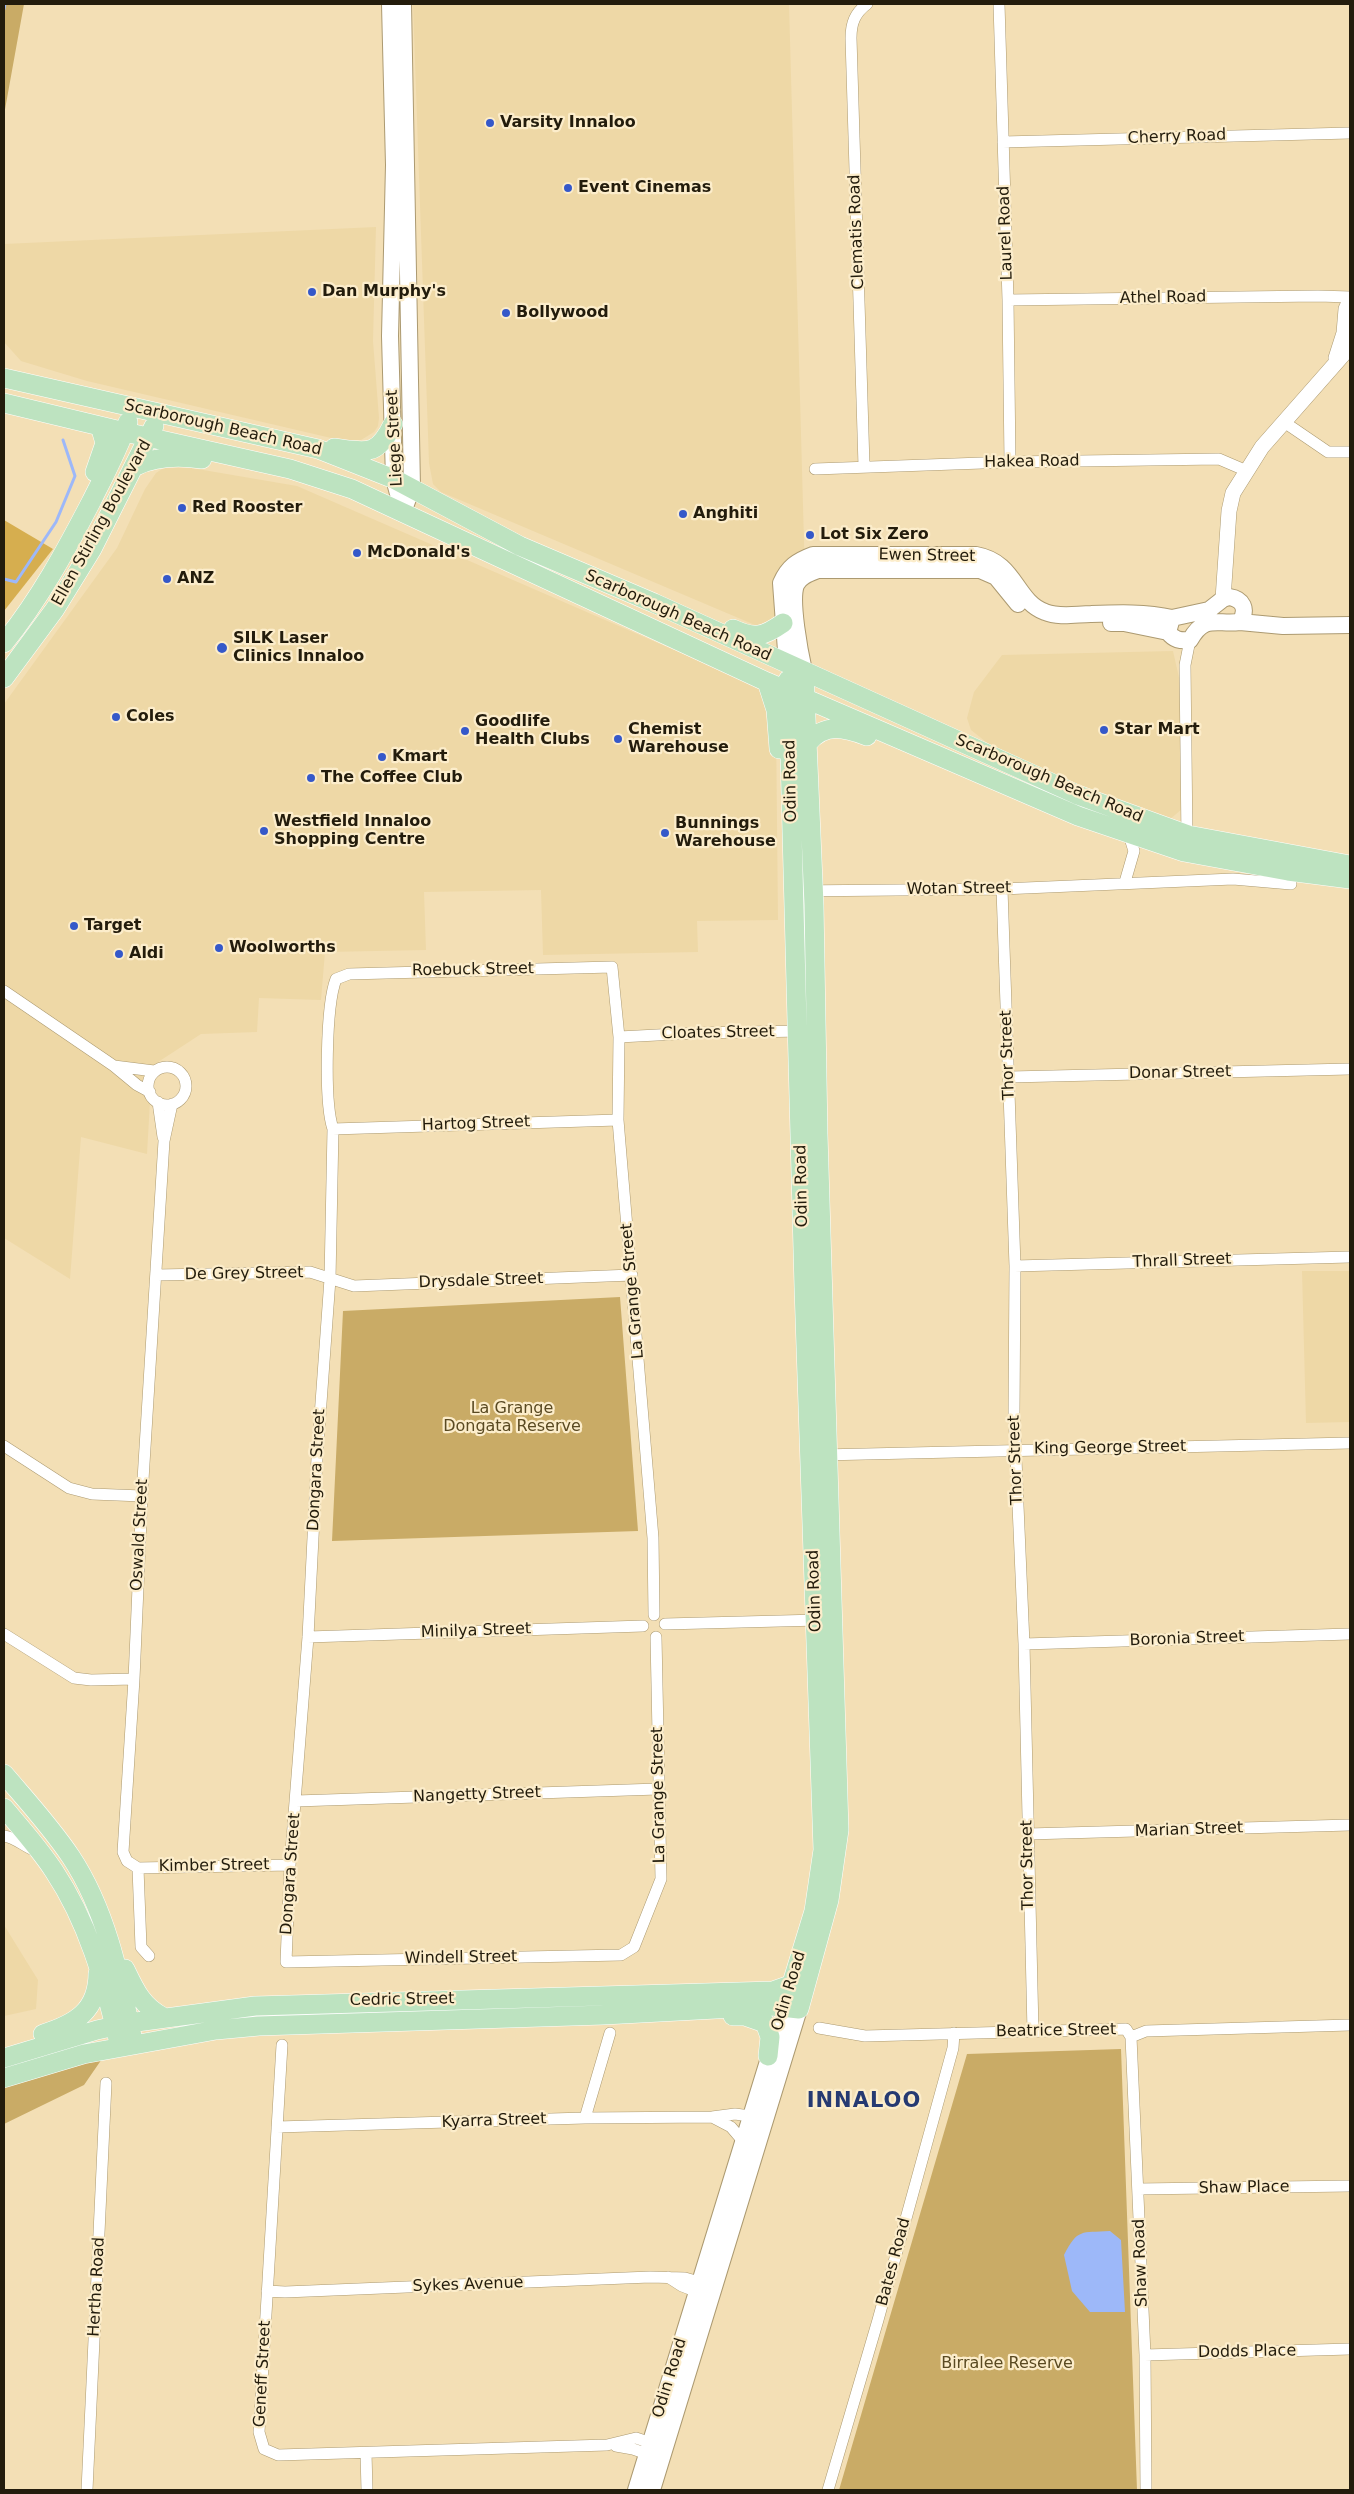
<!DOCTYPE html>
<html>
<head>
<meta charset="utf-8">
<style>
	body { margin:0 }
	#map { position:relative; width:1354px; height:2494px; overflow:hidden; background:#f3dfb5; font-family:"DejaVu Sans",sans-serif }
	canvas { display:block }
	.frame { position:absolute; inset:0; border:5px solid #231c0c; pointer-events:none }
</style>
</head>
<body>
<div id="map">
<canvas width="1354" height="2494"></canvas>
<div class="frame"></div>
</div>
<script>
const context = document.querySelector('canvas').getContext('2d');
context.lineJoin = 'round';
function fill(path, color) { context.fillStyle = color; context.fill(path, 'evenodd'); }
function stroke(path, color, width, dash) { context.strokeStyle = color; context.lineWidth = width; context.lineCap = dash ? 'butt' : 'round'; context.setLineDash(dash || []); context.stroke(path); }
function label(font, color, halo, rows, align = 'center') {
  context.font = font + ' "DejaVu Sans",sans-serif'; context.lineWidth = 4.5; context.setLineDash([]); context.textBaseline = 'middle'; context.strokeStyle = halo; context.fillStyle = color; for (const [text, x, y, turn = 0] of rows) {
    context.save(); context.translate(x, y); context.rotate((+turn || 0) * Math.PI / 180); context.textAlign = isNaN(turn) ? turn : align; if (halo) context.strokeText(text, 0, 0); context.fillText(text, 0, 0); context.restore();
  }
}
const built = new Path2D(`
	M413 4H789L805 577 775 576 776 620 766 627 755 625 441 492 433 484 429 463Z
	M376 227 373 341 379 418 378 426 374 432 361 440 344 441 87 381 21 361 4 342V244Z
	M174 465 297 486 766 690 776 724 778 920 697 921 698 952 543 955 541 890 424 892 426 950 325 952 321 1000 259 998 257 1032 201 1034 152 1066 147 1154 81 1137 70 1279 4 1238V704L117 548 145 489 156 473 165 467Z
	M1173 651 1180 682 1182 809 1169 820 1085 789 995 749 971 730 967 718 974 692 1002 655Z
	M1302 1271H1350V1422L1306 1423Z
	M4 1925 38 1980 36 2009 4 2016Z`);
const green = new Path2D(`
	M4 4H24L4 115Z
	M620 1297 638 1531 332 1541 343 1311Z
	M1121 2049 1137 2490H839L967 2054Z
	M104 2056 84 2085 4 2124V2088L54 2068Z`);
const forest = new Path2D(`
	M4 520 53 549 4 611Z`);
const water = new Path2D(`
	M1110 2231 1121 2240 1125 2312H1090L1072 2291 1064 2255C1078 2228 1081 2233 1110 2231Z`);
const stream = new Path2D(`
	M4 9 5 4
	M4 579 16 582 56 522 75 476 63 440`);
const minor = new Path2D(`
	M999 4 1008 300 1010 462
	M1003 142 1350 133
	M1008 300 1318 296 1350 297
	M1284 422 1328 452H1350
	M864 466 851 38C851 23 855 13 867 4
	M815 469 1010 462 1219 459 1247 471
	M1187 840 1185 665 1190 640
	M1125 882 1134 851 1129 835
	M1002 889 1015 1266 1014 1413 1024 1644 1033 2031
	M794 891 1002 889 1233 879 1291 884
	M4 991 114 1066 154 1071
	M619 1037 695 1033 802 1031
	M114 1066 137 1085 150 1092
	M148 1086a19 19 0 1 1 38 0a19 19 0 1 1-38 0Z
	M1010 1077 1350 1069
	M158 1102 163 1137
	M333 1129 618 1120
	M1015 1266 1350 1257
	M157 1275 310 1272 354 1286 632 1275
	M4 1446 69 1488 92 1494 142 1496
	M822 1455 1350 1443
	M654 1615 653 1538 618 1120 619 1037 612 967 349 974 336 979C326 1005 324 1102 333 1129L330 1279 317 1458 308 1637 290 1865 286 1962 621 1955 634 1947 661 1879 656 1637
	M665 1624 819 1620
	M4 1634 74 1678 91 1680 134 1679
	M308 1637 643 1626
	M1024 1644 1350 1634
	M296 1801 658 1789
	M1028 1834 1350 1825
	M4 1836C17 1838 24 1847 36 1851
	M138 1868 290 1865
	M149 1956 141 1947 138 1868 127 1861 123 1852 134 1679 142 1496 164 1141 172 1104
	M819 2028 865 2036 1126 2029 1131 2037
	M1131 2037 1145 2355 1146 2490
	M1131 2037 1146 2031 1350 2025
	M282 2045 259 2432 264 2449 278 2455 607 2445 636 2438 657 2445
	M712 2117 731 2127 742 2140 749 2142
	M585 2118 610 2033
	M277 2127 585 2118 712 2117 735 2114 757 2117
	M1138 2189 1350 2186
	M668 2277 682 2286 703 2294
	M267 2291 285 2292 650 2277 685 2278 706 2284
	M1145 2355 1350 2349
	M616 2446 633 2449 653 2456
	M366 2453 367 2490
	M87 2490 106 2083
	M828 2490 878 2320 953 2048 954 2033`);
const tertiary = new Path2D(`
	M1336 358 1344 333 1346 309 1350 300
	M1223 599 1229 511 1233 493 1262 447 1350 347`);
const secondary = new Path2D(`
	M390 4 394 165 390 336 394 479 403 512
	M403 4 412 488 403 512
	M1229 597C1243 599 1248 609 1240 622 1216 625 1205 614 1190 640 1180 641 1174 640 1168 632L1172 618 1209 610 1223 599Z
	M1240 622 1283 626 1350 625
	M1111 623H1124L1168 632
	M787 664 781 583C788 567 797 561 813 555H976C1016 562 1015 601 1045 612 1059 618 1077 614 1091 614 1118 613 1146 612 1172 618
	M804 671C800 653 790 601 796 585 800 576 810 573 818 570H980L996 577 1018 604
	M636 2490 785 2006
	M652 2490 799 2009`);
const primary = new Path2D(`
	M4 378 318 449 394 479 520 546 654 603 1078 795 1188 835 1350 865
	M4 403 125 432 290 469 352 489 767 682 1078 816 1184 852 1288 871 1350 879
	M334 448C367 452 377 457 393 424
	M136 466C156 456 180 456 202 459
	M95 472 105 443 100 426
	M733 629C755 639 763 637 783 623
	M4 643C39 600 65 552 91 502 104 476 118 450 128 422
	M4 678 55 609 92 549 154 426
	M767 682 776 710 779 749
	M808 743C825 722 845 728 867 736
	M4 1774C27 1801 51 1827 71 1857 106 1910 119 1974 132 2036
	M4 1808C21 1828 39 1848 54 1871 88 1922 104 1980 118 2039
	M125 1969C135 1990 142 2006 163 2017
	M785 2006 814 1911 823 1850 804 1288 788 680
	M733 2016H745L765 2023 770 2037 768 2056
	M43 2034C75 2024 98 2011 98 1973
	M4 2058 97 2030 129 2023 255 2006 773 1991 790 1985 799 1987
	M4 2078 84 2054 216 2030 259 2026 604 2015 772 2006 799 2009 829 1900 839 1830 818 1134 814 905 804 671`);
const markers = [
	[490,123,5,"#3558c9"],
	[568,188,5,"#3558c9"],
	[312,292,5,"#3558c9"],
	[506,313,5,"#3558c9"],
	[182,508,5,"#3558c9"],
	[683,514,5,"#3558c9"],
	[810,535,5,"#3558c9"],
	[357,553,5,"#3558c9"],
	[167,579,5,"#3558c9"],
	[222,648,6,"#3558c9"],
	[116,717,5,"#3558c9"],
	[1104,730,5,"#3558c9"],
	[465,731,5,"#3558c9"],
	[618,739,5,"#3558c9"],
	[382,757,5,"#3558c9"],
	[311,778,5,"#3558c9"],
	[264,831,5,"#3558c9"],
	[665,833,5,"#3558c9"],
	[74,926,5,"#3558c9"],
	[219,948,5,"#3558c9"],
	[119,954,5,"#3558c9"]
];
const poiNames = [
	["Varsity Innaloo",500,123],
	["Event Cinemas",578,188],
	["Dan Murphy's",322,292],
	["Bollywood",516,313],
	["Red Rooster",192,508],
	["Anghiti",693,514],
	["Lot Six Zero",820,535],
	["McDonald's",367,553],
	["ANZ",177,579],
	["SILK Laser",233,639],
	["Clinics Innaloo",233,657],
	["Coles",126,717],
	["Goodlife",475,722],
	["Health Clubs",475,740],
	["Chemist",628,730],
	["Warehouse",628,748],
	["Star Mart",1114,730],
	["Kmart",392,757],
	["The Coffee Club",321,778],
	["Westfield Innaloo",274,822],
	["Shopping Centre",274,840],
	["Bunnings",675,824],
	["Warehouse",675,842],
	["Target",84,926],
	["Woolworths",229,948],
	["Aldi",129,954]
];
const streetNames = [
	["Cherry Road",1177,137,-2],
	["Clematis Road",857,232,-92],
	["Laurel Road",1006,233,-92],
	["Athel Road",1163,298,-1],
	["Scarborough Beach Road",223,428,13],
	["Liege Street",395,438,-93],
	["Hakea Road",1032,462,-1],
	["Ellen Stirling Boulevard",102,523,-61],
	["Ewen Street",927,556,1],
	["Scarborough Beach Road",678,616,24],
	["Scarborough Beach Road",1049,779,23],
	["Odin Road",791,781,-91],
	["Wotan Street",959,889,-1],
	["Roebuck Street",473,970,-1],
	["Cloates Street",718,1033,-1],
	["Thor Street",1008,1055,-92],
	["Donar Street",1180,1073,-1],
	["Hartog Street",476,1124,-2],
	["Odin Road",802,1186,-91],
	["Thrall Street",1182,1261,-2],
	["De Grey Street",244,1274,-1],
	["Drysdale Street",481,1281,-2],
	["La Grange Street",633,1291,-95],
	["King George Street",1110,1448,-1],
	["Thor Street",1016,1460,-92],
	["Dongara Street",317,1470,-87],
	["Oswald Street",140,1535,-87],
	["Odin Road",815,1591,-92],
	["Minilya Street",476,1631,-2],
	["Boronia Street",1187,1639,-2],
	["Nangetty Street",477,1795,-2],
	["La Grange Street",659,1795,-91],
	["Marian Street",1189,1830,-2],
	["Thor Street",1028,1865,-91],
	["Kimber Street",214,1866,-1],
	["Dongara Street",291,1874,-86],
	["Windell Street",461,1958,-1],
	["Odin Road",789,1991,-73],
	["Cedric Street",402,2000,-1],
	["Beatrice Street",1056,2031,-1],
	["Kyarra Street",494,2121,-2],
	["Shaw Place",1244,2188,-1],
	["Bates Road",894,2262,-75],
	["Shaw Road",1141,2263,-92],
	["Sykes Avenue",468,2285,-2],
	["Hertha Road",97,2287,-87],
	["Dodds Place",1247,2352,-1],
	["Geneff Street",263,2374,-87],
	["Odin Road",670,2378,-73]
];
const parkNames = [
	["La Grange",512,1409],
	["Dongata Reserve",512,1427],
	["Birralee Reserve",1007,2364]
];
const districtNames = [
	["INNALOO",864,2102]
];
fill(built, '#eed8a6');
fill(green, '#c9ab66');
fill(forest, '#d6ae4f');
fill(water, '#9db8f9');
stroke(stream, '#9db8f9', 3);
stroke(minor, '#ac9a71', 12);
stroke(tertiary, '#ac9a71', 16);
stroke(secondary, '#ac9a71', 18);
stroke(primary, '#fff', 20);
stroke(minor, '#fff', 11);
stroke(tertiary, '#fff', 15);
stroke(secondary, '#fff', 16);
stroke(primary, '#bde3c0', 19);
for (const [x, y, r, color] of markers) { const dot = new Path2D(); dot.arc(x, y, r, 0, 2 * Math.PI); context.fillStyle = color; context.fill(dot); stroke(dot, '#fcedcb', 2); }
label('bold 16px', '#231c0c', '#fcedcb', poiNames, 'left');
label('16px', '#231c0c', '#fcedcb', streetNames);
label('16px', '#5a4a22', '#fcedcb', parkNames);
context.letterSpacing = '1px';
label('bold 21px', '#263a72', '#fcedcb', districtNames);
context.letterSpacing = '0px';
</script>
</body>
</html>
